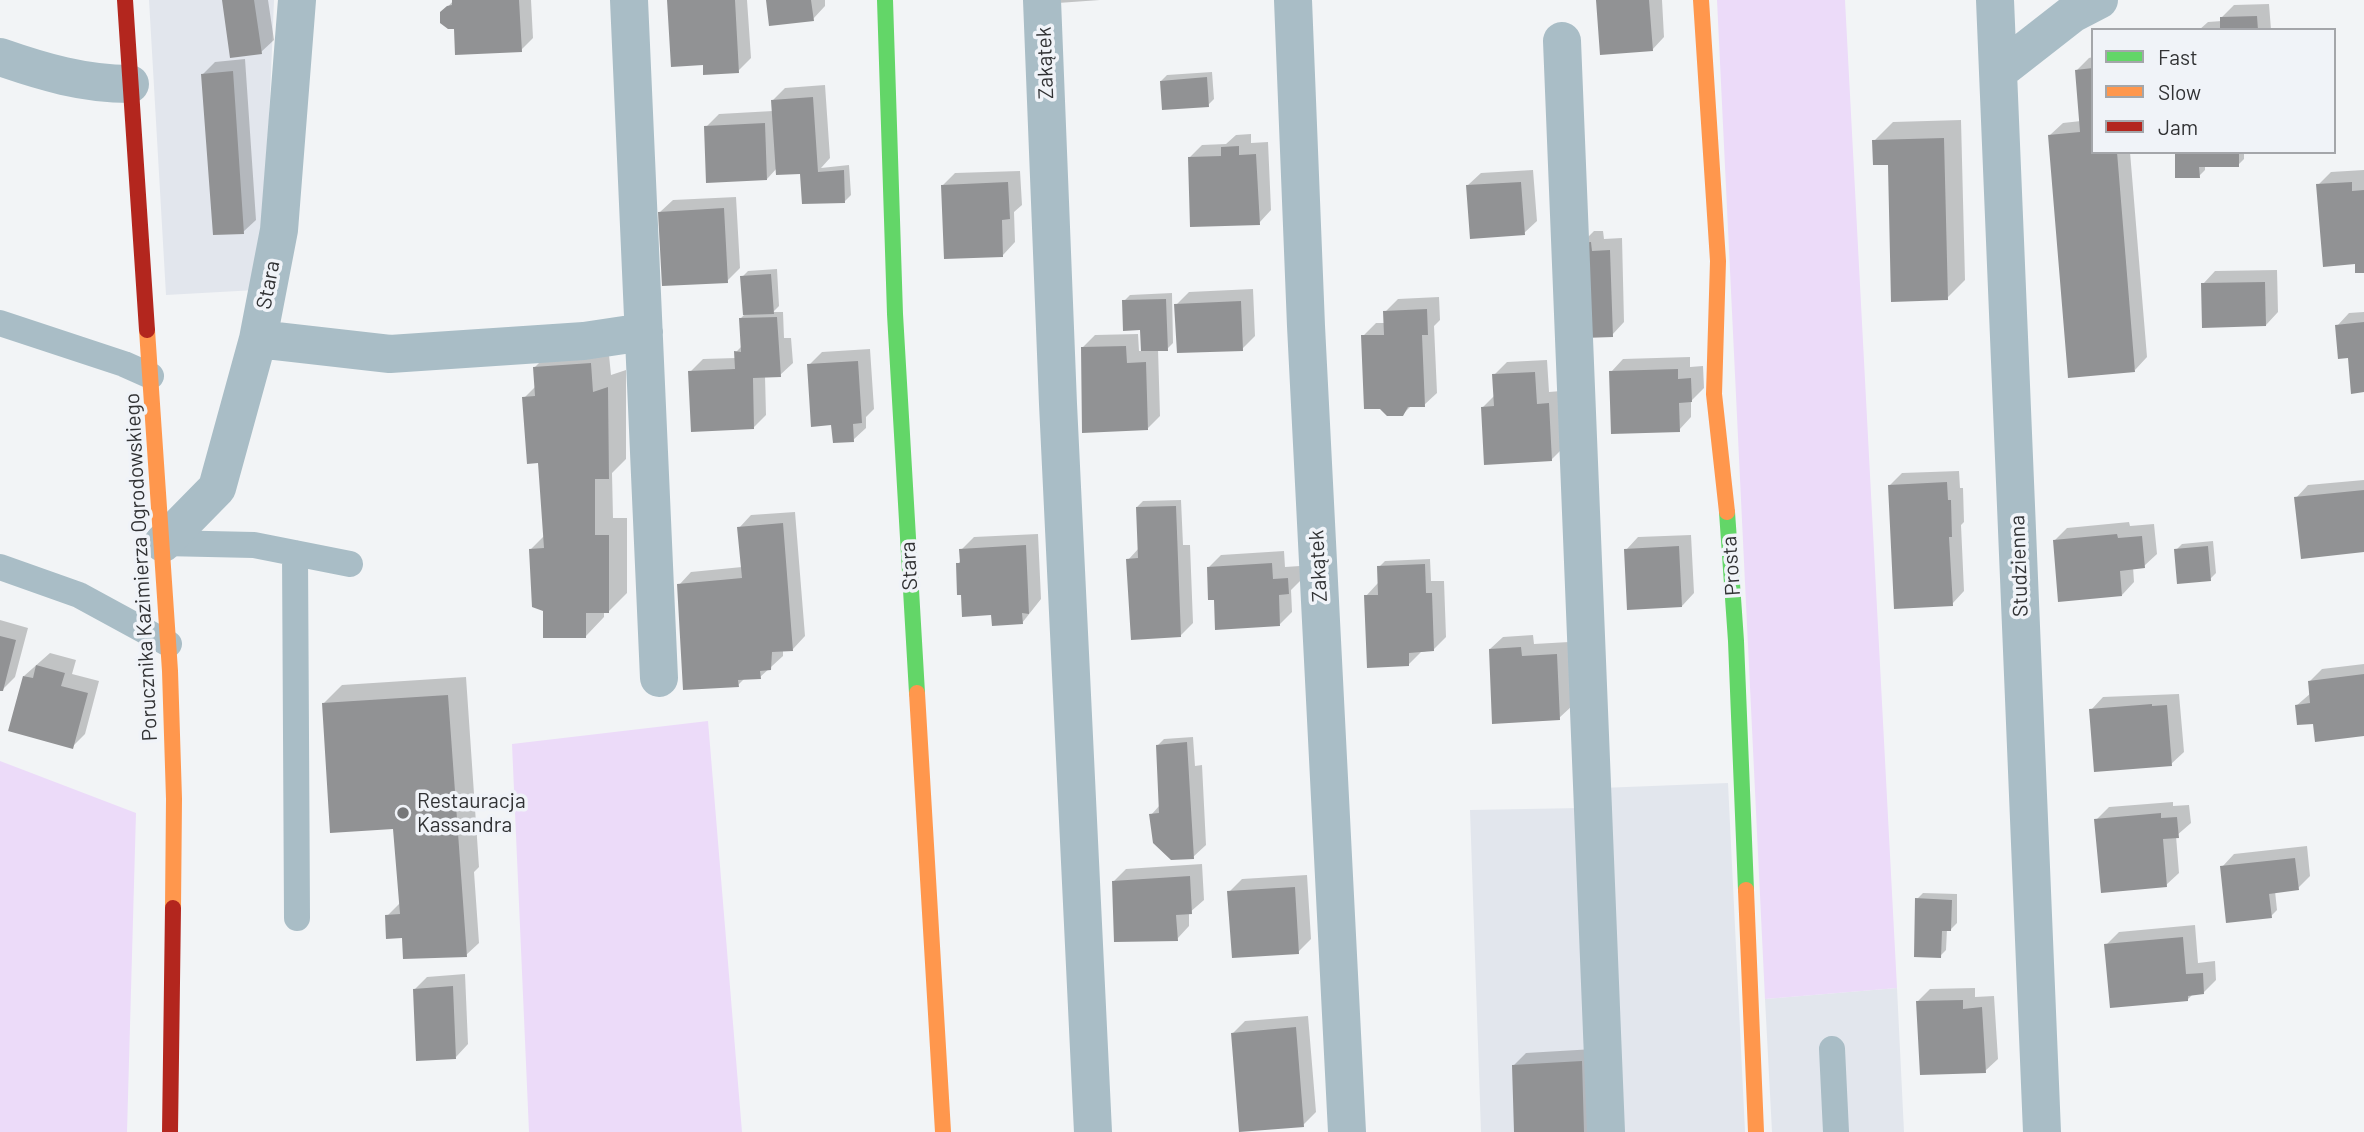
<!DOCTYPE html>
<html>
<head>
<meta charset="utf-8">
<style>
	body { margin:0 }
	#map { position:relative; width:2364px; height:1132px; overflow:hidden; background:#f2f4f6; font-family:Barlow,sans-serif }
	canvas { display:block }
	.legend { position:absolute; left:2091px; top:28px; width:245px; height:126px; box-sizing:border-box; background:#f0f3f8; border:2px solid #a4a6aa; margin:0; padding:9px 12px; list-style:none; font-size:21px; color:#313234 }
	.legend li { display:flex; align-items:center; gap:14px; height:35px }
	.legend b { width:35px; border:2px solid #a4a6aa }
</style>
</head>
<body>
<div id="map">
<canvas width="2364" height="1132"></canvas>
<ul class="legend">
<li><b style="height:9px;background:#63d668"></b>Fast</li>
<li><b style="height:9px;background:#ff974d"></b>Slow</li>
<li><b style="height:9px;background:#b3261e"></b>Jam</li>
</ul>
</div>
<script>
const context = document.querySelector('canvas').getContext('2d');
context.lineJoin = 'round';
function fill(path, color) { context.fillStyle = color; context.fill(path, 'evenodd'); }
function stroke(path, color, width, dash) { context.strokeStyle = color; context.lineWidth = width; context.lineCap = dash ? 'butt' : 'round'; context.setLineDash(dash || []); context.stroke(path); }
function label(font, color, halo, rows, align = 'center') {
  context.font = font + ' Barlow,sans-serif'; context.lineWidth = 7; context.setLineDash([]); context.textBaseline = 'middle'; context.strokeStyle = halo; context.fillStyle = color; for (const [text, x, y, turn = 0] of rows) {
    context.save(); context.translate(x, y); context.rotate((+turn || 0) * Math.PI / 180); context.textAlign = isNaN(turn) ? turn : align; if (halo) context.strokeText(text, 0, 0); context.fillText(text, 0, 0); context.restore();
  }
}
const built = new Path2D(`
	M149 0H274L269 121 256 290 166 295Z
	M1728 783 1745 1132H1621L1601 788Z
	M1581 808 1593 1132H1481L1470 810Z
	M1897 988 1904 1132H1772L1765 999Z`);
const green = new Path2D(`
	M1717 0H1845L1897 988 1765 999Z
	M708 721 742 1132H529L512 744Z
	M0 761 136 813 127 1132H0Z`);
const shadow = new Path2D(`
	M224 0H268L274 40 261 52Z
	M531 0 533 38 521 50 456 27 442 13 454 0Z
	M668 0H747L751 58 738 71 704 63Z
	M768 0H825V6L813 19Z
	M1058 0H1100L1058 3Z
	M1598 0H1662L1664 37 1652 50Z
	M2269 4 2271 30H2199L2208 22 2222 21 2221 18 2234 5Z
	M2093 57V152H2130L2147 357 2135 370 2050 135 2063 123 2081 121 2077 70 2089 58Z
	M245 59 256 220 243 232 202 75 215 62Z
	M1212 72 1214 99 1208 105 1161 81 1167 75Z
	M825 85 830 158 821 168 849 165 851 195 845 201 806 171 777 168 767 179 706 127 719 114 773 111 772 101 785 88Z
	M1961 120 1965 280 1947 298 1889 163 1874 141 1893 122Z
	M1251 134V143L1268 142 1271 210 1259 223 1189 158 1202 145 1226 144 1236 135Z
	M2177 152H2244V159L2238 165H2205V170L2199 176Z
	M1533 170 1537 221 1524 233 1468 185 1481 173Z
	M2364 170V271L2356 262 2318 185 2331 172Z
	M1020 171 1022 205 1014 212 1015 242 1003 255 943 185 955 173Z
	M736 197 740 268 727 281 660 212 673 200Z
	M1594 231H1603L1604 239 1622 238 1624 322 1612 335 1581 244Z
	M777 269 779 306 773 312H783L784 338H791L793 363 780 375 765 376 766 415 753 428 690 372 703 359 736 358V352L742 346 741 318 744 315 742 277 748 271Z
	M2277 270 2278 312 2266 325 2203 284 2215 271Z
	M1253 289 1255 336 1242 349 1176 305 1189 292Z
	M1172 293 1173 343 1167 349H1158L1160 416 1147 429 1082 348 1095 335 1138 334 1139 351H1142V328L1124 301 1130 295Z
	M1439 297 1440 320 1434 326 1437 393 1424 405 1411 406 1402 415 1363 336 1376 323H1385V312L1398 299Z
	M2364 312V391L2337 326 2349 313Z
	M608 345 611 375 626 370V459L612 473 613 518H627V593L609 611H604V617L586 636 545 610 530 550 545 535 540 461 524 398 536 386 535 367 553 349Z
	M870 349 874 409 866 417V428L853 440 833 423 809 365 822 352Z
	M1690 357V367L1703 366 1704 388 1691 401V417L1679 430 1611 372 1623 359Z
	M1547 360 1549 392 1561 391 1564 447 1551 460 1483 407 1495 395 1494 375 1507 362Z
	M1959 471 1960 488H1963L1964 522 1961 525 1964 591 1952 604 1890 485 1902 473Z
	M2364 480V551L2296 498 2308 485Z
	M1181 500 1183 545H1190L1193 623 1180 636 1128 560 1139 548 1137 507 1143 501Z
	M795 512 805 636 793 649 783 650V656L760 677 745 678 738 685 679 585 691 572 742 567 739 528 751 515Z
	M2129 522 2130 526 2154 524 2157 554 2144 566 2133 567 2134 582 2122 595 2055 540 2067 528Z
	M1038 534 1041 599 1022 623 993 613 963 593 958 564 961 560V550L974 537Z
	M1691 535 1694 593 1682 606 1626 550 1638 537Z
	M2213 541 2216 573 2210 579 2176 550 2182 544Z
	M1284 551 1285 567 1300 566 1301 580 1291 590 1292 612 1280 624 1216 598 1208 568 1221 555Z
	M1430 559 1431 581H1444L1446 637 1433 650 1421 652 1409 664 1366 596 1378 583 1379 567 1385 561Z
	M0 620 28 628 15 677 2 690 0 689Z
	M1533 635 1534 644 1569 642 1572 706 1559 718 1490 649 1503 637Z
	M50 653 76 660 72 674 99 681 85 734 72 747 24 676Z
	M2364 664V734L2315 722 2296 706 2311 693 2309 682 2322 669Z
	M466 677 479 867 474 872 479 943 466 955 403 936 387 916 400 903 395 828 324 703 342 685Z
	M2179 694 2184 752 2171 764 2091 710 2103 697Z
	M1193 737 1195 766 1202 765 1206 845 1193 857 1151 815 1160 805 1158 745 1164 739Z
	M2173 802V806L2189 805 2191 823 2176 836 2179 873 2166 885 2096 820 2109 807Z
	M2307 846 2310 876 2298 888 2275 891 2277 910 2271 916 2222 867 2234 854Z
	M1202 864 1204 900 1189 913V926L1177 939 1113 882 1126 869Z
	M1307 875 1311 939 1298 952 1229 892 1242 879Z
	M1923 893 1957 894V923L1951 929H1947L1946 950 1940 956 1917 899Z
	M2195 925 2198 963 2215 961 2216 980 2203 993 2193 994 2188 999 2106 945 2119 932Z
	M465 974 468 1044 456 1057 415 989 427 977Z
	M1975 988V997L1994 996 1998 1059 1985 1071 1918 1001 1930 989Z
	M1308 1016 1316 1112 1303 1125 1233 1033 1245 1021Z
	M1594 1049 1596 1132H1515L1514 1065 1526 1053Z`);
const building = new Path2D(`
	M222 0H254L262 54 230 58Z
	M452 0H519L522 52 455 55 454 29H448L440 23V12L447 6 452 5Z
	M667 0H735L739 73 703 75V65L671 67Z
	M766 0H811L814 21 769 26Z
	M1596 0H1649L1653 51 1600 55Z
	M2257 16 2258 30H2220V17Z
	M2093 68V152H2117L2135 372 2068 378 2048 135 2080 132 2075 70Z
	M233 71 244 234 213 235 201 74Z
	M1207 77 1209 107 1162 110 1160 81Z
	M813 97 818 172 844 170 845 203 802 204 800 174 776 175 771 100Z
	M765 123 767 180 706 183 704 126Z
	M1944 138 1948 300 1891 302 1888 165H1873L1872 140Z
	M1239 146V155L1256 154 1260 225 1190 227 1188 157 1221 156V147Z
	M2175 152H2239V167H2199L2200 178H2175Z
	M1008 182 1010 219 1002 220 1003 257 944 259 941 185Z
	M1521 182 1525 235 1470 239 1466 185Z
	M2352 182V191L2364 190V273H2355V264L2323 267 2316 184Z
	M724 208 728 283 662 286 658 212Z
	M1591 242 1592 251 1610 250 1613 337 1583 338 1580 243Z
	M771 274 774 314 743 315 740 276Z
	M2265 282 2266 326 2202 328 2201 283Z
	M1166 299 1168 351H1141L1140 330 1123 331 1122 300Z
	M1241 301 1243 351 1177 353 1174 304Z
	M1427 309 1428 335H1422L1425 407H1408L1403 416H1387L1380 409H1364L1361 335H1384L1383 311Z
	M777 317 781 377 753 378 754 429 691 432 688 371 735 369 734 351 741 352 739 318Z
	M2364 322V392L2351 394 2348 358 2338 359 2335 325Z
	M1126 346 1127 363 1146 362 1148 430 1082 433 1081 347Z
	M858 361 862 423 853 424 854 442 833 443 831 425 811 427 807 364Z
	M591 363 593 392 608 387 609 479H595V535H609V613H586V638H543V611L532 607 529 549 544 548 538 463 527 464 522 397 535 396 533 367Z
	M1678 369V379L1691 378 1692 402 1679 403 1680 432 1611 434 1609 371Z
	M1535 372 1537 404 1549 403 1552 461 1484 465 1481 407 1494 406 1492 374Z
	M1947 482 1948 500H1951L1952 537H1949L1953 606 1894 609 1888 485Z
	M2364 490V552L2301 559 2294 497Z
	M1176 506 1181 637 1131 640 1126 559 1138 558 1136 507Z
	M783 523 793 651 772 652 771 670 760 671 761 679 738 680 739 687 683 690 677 584 742 578 737 527Z
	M2117 534 2118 538 2142 536 2145 568 2120 571 2122 596 2058 602 2053 540Z
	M1026 545 1029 614 1022 613 1023 624 992 626 991 615 962 617 961 595H957L956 563H960L959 549Z
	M1679 546 1682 607 1627 610 1624 549Z
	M2208 546 2211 581 2177 584 2174 549Z
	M1272 563 1273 579 1288 578 1289 594 1279 595 1280 626 1215 630 1214 600H1208L1207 567Z
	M1425 564 1426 593H1432L1434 651 1409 653V666L1367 668 1364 595H1378L1377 566Z
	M0 636 16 640 3 691H0Z
	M1521 647 1522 656 1557 654 1560 720 1492 724 1489 649Z
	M36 665 65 673 61 686 88 693 73 749 8 731 23 676 33 678Z
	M2364 674V736L2315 742 2313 724 2297 725 2295 705 2310 703 2308 681Z
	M448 695 467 957 403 959 402 938 386 939 385 915 400 914 393 829 330 833 322 703Z
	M2152 704V706L2167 705 2172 766 2094 772 2089 709Z
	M1187 742 1194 859 1171 860 1153 843 1149 814 1159 813 1156 745Z
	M2161 813V818L2177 817 2179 838 2163 839 2167 887 2101 893 2094 819Z
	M2295 858 2299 890 2269 894 2272 918 2226 923 2220 866Z
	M1190 876 1192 914 1176 915 1178 941 1114 942 1112 881Z
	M1295 887 1299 954 1232 958 1227 891Z
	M1915 898 1952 900 1951 931H1942L1941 958 1914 957Z
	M2183 937 2186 974 2203 973 2204 994 2188 996V1001L2110 1008 2104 944Z
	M453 986 456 1059 416 1061 413 989Z
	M1963 1000V1009L1982 1007 1986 1073 1920 1075 1916 1001Z
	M1296 1027 1304 1127 1239 1132 1231 1033Z
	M1582 1061 1584 1132H1514L1512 1065Z`);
const lane = new Path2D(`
	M0 323 124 364 151 376
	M163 543 254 545 350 564
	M295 553 297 918
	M0 567 79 595 169 644
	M1832 1049 1836 1132`);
const street = new Path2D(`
	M629 0 659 678
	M1042 0 1058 404 1093 1132
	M1293 0 1306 326 1347 1132
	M1995 0 2042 1132
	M1562 41 1606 1132
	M0 57C43 72 84 84 130 84
	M1999 71 2072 14 2099 0
	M258 339 390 354 584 341 644 332
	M163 543 217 488 258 339 279 230 297 0`);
const fast = new Path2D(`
	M885 0 895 314 917 693
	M1727 512 1736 641 1746 890`);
const slow = new Path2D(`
	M1701 0 1718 261 1714 394 1727 512
	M147 330 170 671 174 799 173 908
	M917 693 943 1132
	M1746 890 1756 1132`);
const jam = new Path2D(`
	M125 0 147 330
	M170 1132 173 908`);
const markers = [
	[403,813,7,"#757678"]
];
const streetNames = [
	["Zakątek",1045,63,-92],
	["Stara",268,285,-79],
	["Stara",909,566,-93],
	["Zakątek",1318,566,-93],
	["Prosta",1731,566,-94],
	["Studzienna",2019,566,-92],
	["Porucznika Kazimierza Ogrodowskiego",141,567,-93]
];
const poiNames = [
	["Restauracja",417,801],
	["Kassandra",417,825]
];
fill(built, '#e2e6ed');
fill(green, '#ecdbf9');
fill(shadow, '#0003');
fill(building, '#919294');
stroke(lane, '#a9bdc6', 26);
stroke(street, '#a9bdc6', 38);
stroke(fast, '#63d668', 16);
stroke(slow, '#ff974d', 16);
stroke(jam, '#b3261e', 16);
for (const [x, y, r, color] of markers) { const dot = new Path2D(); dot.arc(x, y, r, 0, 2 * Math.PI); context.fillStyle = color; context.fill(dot); stroke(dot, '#f0f3f8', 2.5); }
label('21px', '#313234', '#f0f3f8', streetNames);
label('21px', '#313234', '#f0f3f8', poiNames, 'left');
</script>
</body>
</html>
